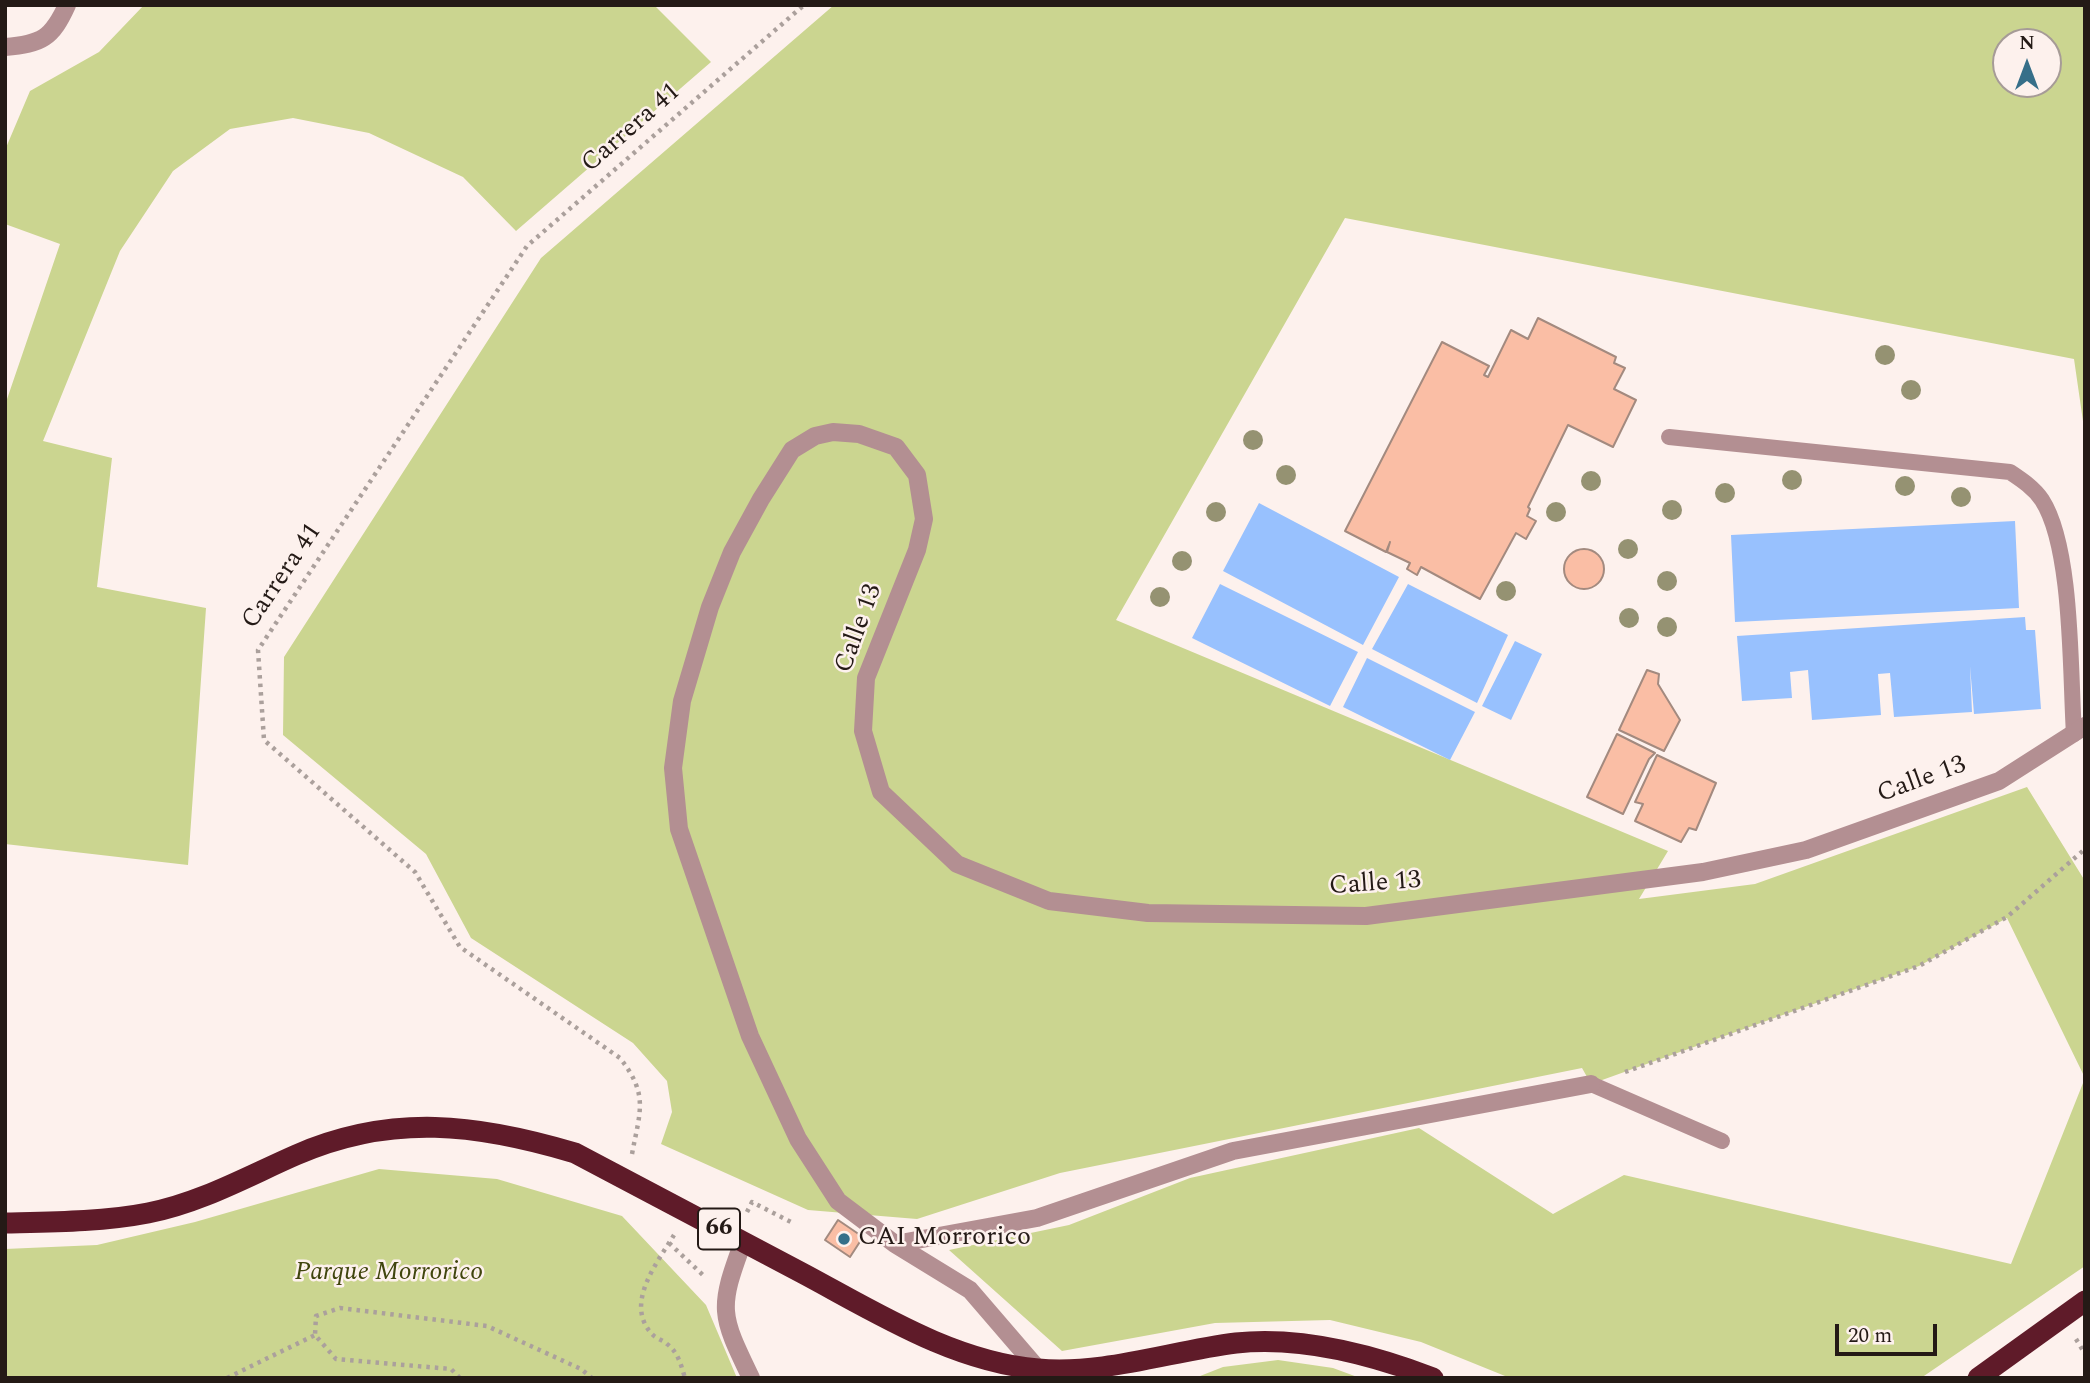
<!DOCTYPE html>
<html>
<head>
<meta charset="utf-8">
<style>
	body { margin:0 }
	#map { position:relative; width:2090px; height:1383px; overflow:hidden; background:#fdf1ed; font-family:Spectral,serif }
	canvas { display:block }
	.frame { position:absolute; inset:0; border:7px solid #241a16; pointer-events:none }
	.north { position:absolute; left:1992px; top:28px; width:70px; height:70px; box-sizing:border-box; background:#fdf1ed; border:2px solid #a69b97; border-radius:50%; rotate:0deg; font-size:19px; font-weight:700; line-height:28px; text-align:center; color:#241a16 }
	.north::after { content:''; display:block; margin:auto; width:24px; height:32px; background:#366f89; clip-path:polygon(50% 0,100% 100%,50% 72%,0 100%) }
	.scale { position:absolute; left:1835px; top:1324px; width:102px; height:32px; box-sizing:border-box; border:4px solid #241a16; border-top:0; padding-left:9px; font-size:21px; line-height:24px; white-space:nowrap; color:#241a16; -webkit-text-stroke:5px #fdf1ed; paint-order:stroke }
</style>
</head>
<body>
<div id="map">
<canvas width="2090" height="1383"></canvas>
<div class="frame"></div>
<div class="north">N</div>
<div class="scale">20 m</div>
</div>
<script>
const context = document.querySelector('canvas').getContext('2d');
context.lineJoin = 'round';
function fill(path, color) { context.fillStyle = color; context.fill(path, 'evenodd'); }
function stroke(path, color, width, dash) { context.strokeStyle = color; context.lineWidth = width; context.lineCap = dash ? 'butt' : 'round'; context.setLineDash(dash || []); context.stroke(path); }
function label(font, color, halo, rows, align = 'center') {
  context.font = font + ' Spectral,serif'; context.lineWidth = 5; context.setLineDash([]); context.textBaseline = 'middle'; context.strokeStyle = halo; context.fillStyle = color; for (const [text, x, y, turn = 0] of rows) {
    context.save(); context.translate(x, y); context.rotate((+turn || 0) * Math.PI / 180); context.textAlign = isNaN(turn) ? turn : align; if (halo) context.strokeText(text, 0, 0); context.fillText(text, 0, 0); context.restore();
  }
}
const green = new Path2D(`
	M144 5H654L711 62 516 231 463 177 369 133 293 118 230 129 173 171 120 251 43 441 112 458 97 587 206 608 188 865 5 844V405L60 244 5 224V150L30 91 99 52Z
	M834 5H2085V435L2074 359 1345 218 1116 620 1668 851 1639 899 1755 884 2027 787 2085 881V1266L1921 1378H1510L1421 1342 1330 1320 1215 1323 1062 1351 949 1250 1069 1225 1190 1178 1419 1128 1553 1214 1624 1175 2011 1264 2085 1078 2007 918 1919 966 1591 1084 1582 1068 1060 1173 917 1219 808 1210 661 1144 672 1112 667 1081 633 1043 471 938 426 854 283 735 284 657 541 258ZM2006 42H2048V84H2006Z
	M379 1169 497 1179 622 1216 706 1305 737 1378H5V1249L97 1245 195 1222Z
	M1278 1360 1333 1368 1360 1378H1195L1223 1367Z`);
const water = new Path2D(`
	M1259 503 1399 577 1363 645 1223 571Z
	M2015 521 2019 608 1735 622 1731 535Z
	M1220 584 1358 652 1330 706 1192 638Z
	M1408 584 1508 635 1477 703 1372 649Z
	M2025 617 2026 630H2035L2041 709 1974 714 1970 666 1972 712 1894 717 1890 673 1878 674 1881 715 1812 720 1808 670 1790 672 1792 698 1742 701 1737 636Z
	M1515 641 1542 654 1511 720 1482 706Z
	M1367 658 1475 712 1450 760 1343 707Z`);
const building = new Path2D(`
	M1538 318 1616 357 1614 363 1625 368 1614 389 1636 400 1613 447 1568 425 1528 507 1530 509 1527 516 1536 521 1526 539 1516 533 1480 599 1421 567 1417 575 1407 569 1410 563 1387 552 1390 542 1386 552 1345 531 1442 342 1489 366 1484 375 1488 377 1511 330 1528 339Z
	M1564 569a20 20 0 1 1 40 0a20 20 0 1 1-40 0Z
	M1647 670 1659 674 1658 684 1680 720 1664 751 1619 730Z
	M1617 734 1655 753 1649 759 1623 814 1587 797Z
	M1657 755 1716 783 1696 830 1689 828 1681 842 1635 821 1643 804 1635 802Z
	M838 1220 863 1237 850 1257 825 1240Z`);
const path = new Path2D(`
	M1625 1072 1919 966 2007 917 2085 849
	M632 1154C640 1111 649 1095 620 1058L460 947 415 872 264 740 258 650 527 246 804 5
	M747 1212 752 1202 791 1222
	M674 1235C657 1263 623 1305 653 1335 657 1339 663 1340 667 1344 678 1352 681 1365 685 1378
	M669 1243 704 1276
	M2076 1339 2085 1354
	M227 1378 315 1335
	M460 1378 451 1369 336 1359 315 1335 316 1316 340 1308 487 1326 581 1369 592 1378`);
const lane = new Path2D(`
	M1669 437 2010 472C2022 480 2034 488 2042 500 2073 548 2070 674 2074 734
	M1591 1084 1722 1141`);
const street = new Path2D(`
	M5 47C42 44 52 38 67 5
	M743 1242C718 1309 720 1314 751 1378
	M895 1244 1037 1218 1233 1151 1591 1084
	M1038 1369 970 1290 895 1244 838 1201 798 1139 750 1036 679 829 673 768 682 701 710 607 732 552 761 499 792 450 815 436 833 432 859 434 896 447 917 475 924 519 917 550 866 678 863 731 881 792 957 864 1049 901 1148 913 1366 916 1703 872 1806 850 1999 781 2085 726`);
const highway = new Path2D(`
	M5 1223C52 1222 102 1222 148 1213 200 1203 248 1176 296 1155 392 1113 478 1124 575 1153 652 1193 728 1234 804 1274 877 1313 954 1362 1038 1369 1104 1375 1171 1351 1236 1343 1301 1336 1373 1355 1433 1378
	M1978 1378 2085 1301`);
const trees = [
	[1885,355],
	[1911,390],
	[1253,440],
	[1286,475],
	[1792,480],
	[1591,481],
	[1905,486],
	[1725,493],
	[1961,497],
	[1672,510],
	[1216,512],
	[1556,512],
	[1628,549],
	[1182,561],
	[1667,581],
	[1506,591],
	[1160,597],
	[1629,618],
	[1667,627]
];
const markers = [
	[844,1239,7,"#366f89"]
];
const shields = [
	[719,1229,42]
];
const shieldNames = [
	["66",719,1229]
];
const streetNames = [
	["Carrera 41",632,129,-41],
	["Carrera 41",283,577,-56],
	["Calle 13",860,629,-70],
	["Calle 13",1922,781,-20],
	["Calle 13",1375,885,-4]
];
const poiNames = [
	["CAI Morrorico",858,1239]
];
const parkNames = [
	["Parque Morrorico",389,1274]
];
fill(green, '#cbd590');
fill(water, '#98c1fe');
fill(building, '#fabea5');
stroke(building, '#a38a7f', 2);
stroke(path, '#aba09c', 4.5, [3.5, 5]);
stroke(lane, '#b38f92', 16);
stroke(street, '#b38f92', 18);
stroke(highway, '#5f1b29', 21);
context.fillStyle = '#959272';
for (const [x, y] of trees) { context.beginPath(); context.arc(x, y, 10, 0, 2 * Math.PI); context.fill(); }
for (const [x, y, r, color] of markers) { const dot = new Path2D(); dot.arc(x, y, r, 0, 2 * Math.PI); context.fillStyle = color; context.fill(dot); stroke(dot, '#fdf1ed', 2.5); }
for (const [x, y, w] of shields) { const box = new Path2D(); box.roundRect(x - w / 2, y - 20.5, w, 41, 5); context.fillStyle = '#fdf1ed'; context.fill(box); stroke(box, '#241a16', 2); }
label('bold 24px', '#241a16', null, shieldNames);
label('26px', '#241a16', '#fdf1ed', streetNames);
label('26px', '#241a16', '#fdf1ed', poiNames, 'left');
label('italic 26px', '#40450d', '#fdf1ed', parkNames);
</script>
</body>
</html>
